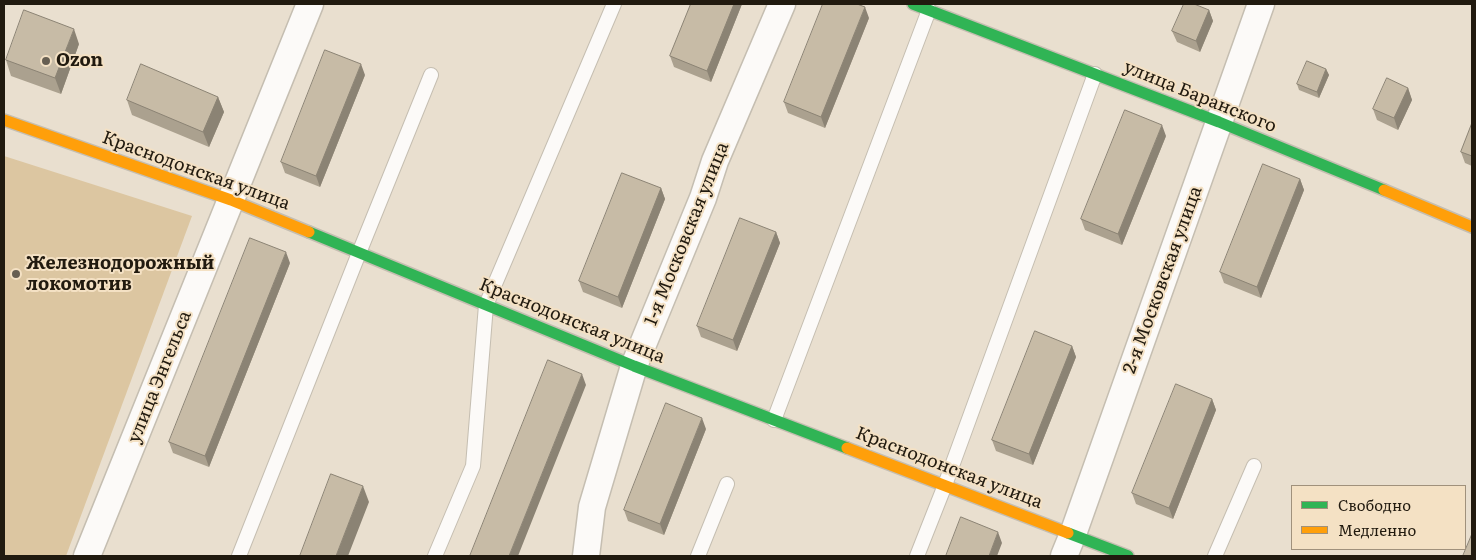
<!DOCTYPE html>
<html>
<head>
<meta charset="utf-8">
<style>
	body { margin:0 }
	#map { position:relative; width:1476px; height:560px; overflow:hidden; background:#e9dfcf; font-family:Literata,serif }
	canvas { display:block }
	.frame { position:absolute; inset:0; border:5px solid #211a0f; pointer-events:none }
	.legend { position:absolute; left:1291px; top:485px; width:175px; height:65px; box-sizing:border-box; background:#f4e1c4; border:1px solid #a0917c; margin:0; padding:6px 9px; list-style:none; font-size:15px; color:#211a0f }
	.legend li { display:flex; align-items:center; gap:10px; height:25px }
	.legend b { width:25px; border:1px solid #a0917c }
</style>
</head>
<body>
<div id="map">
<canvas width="1476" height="560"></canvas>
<div class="frame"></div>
<ul class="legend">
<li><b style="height:6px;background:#30b455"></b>Свободно</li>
<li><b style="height:6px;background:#ff9f0a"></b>Медленно</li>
</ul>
</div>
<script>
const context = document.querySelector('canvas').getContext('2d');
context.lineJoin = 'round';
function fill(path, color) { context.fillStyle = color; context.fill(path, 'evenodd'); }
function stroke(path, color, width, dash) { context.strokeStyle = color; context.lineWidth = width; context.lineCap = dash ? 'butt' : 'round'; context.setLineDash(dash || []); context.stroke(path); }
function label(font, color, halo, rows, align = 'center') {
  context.font = font + ' Literata,serif'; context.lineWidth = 4; context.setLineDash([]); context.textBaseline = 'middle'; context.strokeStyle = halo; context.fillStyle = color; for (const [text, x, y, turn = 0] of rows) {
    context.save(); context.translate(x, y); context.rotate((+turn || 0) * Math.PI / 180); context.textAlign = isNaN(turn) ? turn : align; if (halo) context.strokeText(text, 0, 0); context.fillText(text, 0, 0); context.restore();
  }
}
const green = new Path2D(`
	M4 156 192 216 66 556H4Z`);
const lane = new Path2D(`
	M774 420 929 10
	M239 556 359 253 431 75
	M435 556 473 466 486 305 614 4
	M698 556 727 484
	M917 556 945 485 1095 74
	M1215 556 1254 466`);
const street = new Path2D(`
	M87 556 310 4
	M586 556 592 507 634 366 703 198 715 161 782 4
	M1064 556 1073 534 1261 4`);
const fast = new Path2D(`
	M913 4 1219 122 1384 190
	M309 232 634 366 847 448
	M1068 533 1128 556`);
const slow = new Path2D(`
	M4 120 231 200 309 232
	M1384 190 1472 227
	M847 448 1068 533`);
const wall = new Path2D(`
	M691 4H742L711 82 674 67 670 56Z
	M1209 10 1213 21 1200 52 1177 42 1172 31Z
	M869 18 825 128 788 113 784 102Z
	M79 44 61 94 11 76 6 60Z
	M1326 69 1329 75 1319 98 1299 90 1297 84Z
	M365 75 320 187 285 173 281 162Z
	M1408 88 1412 100 1398 130 1377 120 1373 109Z
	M218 97 224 112 209 147 132 115 127 100Z
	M1472 123V166L1465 163 1461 152Z
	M1166 136 1122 245 1085 230 1081 219Z
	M1300 179 1304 190 1261 298 1224 283 1220 272Z
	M661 188 665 199 622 308 583 292 579 281Z
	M776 232 780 243 737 351 701 337 697 326Z
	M290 263 209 467 173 453 169 442Z
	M1072 346 1076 357 1033 465 996 451 992 440Z
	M1212 399 1216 410 1173 519 1136 504 1132 493Z
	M706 429 664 535 628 521 624 510Z`);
const shadedWall = new Path2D(`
	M734 4H742L711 82 707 71Z
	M865 7 869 18 825 128 821 117Z
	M1209 10 1213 21 1200 52 1196 41Z
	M74 29 79 44 61 94 55 78Z
	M361 64 365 75 320 187 316 176Z
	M1326 69 1329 75 1319 98 1317 92Z
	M1408 88 1412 100 1398 130 1394 118Z
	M218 97 224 112 209 147 203 132Z
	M1162 125 1166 136 1122 245 1118 234Z
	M1300 179 1304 190 1261 298 1257 287Z
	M661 188 665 199 622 308 618 297Z
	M776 232 780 243 737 351 733 340Z
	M286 252 290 263 209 467 205 456Z
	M1072 346 1076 357 1033 465 1029 454Z
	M582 374 586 385 518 556H509Z
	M1212 399 1216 410 1173 519 1169 508Z
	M702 418 706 429 664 535 660 524Z
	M363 486 369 502 348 556H336Z
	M998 532 1002 543 997 556H989Z`);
const building = new Path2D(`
	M691 4H734L707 71 670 56Z
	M823 4H857L865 7 821 117 784 102Z
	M1184 4H1194L1209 10 1196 41 1172 31Z
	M24 10 74 29 55 78 6 60Z
	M325 50 361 64 316 176 281 162Z
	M1307 61 1326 69 1317 92 1297 84Z
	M141 64 218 97 203 132 127 100Z
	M1387 78 1408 88 1394 118 1373 109Z
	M1125 110 1162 125 1118 234 1081 219Z
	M1472 123V156L1461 152Z
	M1263 164 1300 179 1257 287 1220 272Z
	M622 173 661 188 618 297 579 281Z
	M740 218 776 232 733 340 697 326Z
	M250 238 286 252 205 456 169 442Z
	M1035 331 1072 346 1029 454 992 440Z
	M548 360 582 374 509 556H470Z
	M1176 384 1212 399 1169 508 1132 493Z
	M666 403 702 418 660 524 624 510Z
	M331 474 363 486 336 556H300Z
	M961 517 998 532 989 556H946Z
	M1472 534V556H1463Z`);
const markers = [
	[46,61,5,"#675f52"],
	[16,274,5,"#675f52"]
];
const poiNames = [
	["Ozon",56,61],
	["Железнодорожный",26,264],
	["локомотив",26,285]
];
const streetNames = [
	["улица Баранского",1200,97,22],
	["Краснодонская улица",196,171,20],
	["1-я Московская улица",687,234,-68],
	["2-я Московская улица",1163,280,-70],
	["Краснодонская улица",572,321,22],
	["улица Энгельса",160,377,-68],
	["Краснодонская улица",949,468,21]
];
fill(green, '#dcc6a1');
stroke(lane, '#c5beb1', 16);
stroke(street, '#c5beb1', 29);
stroke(fast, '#c5beb1', 14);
stroke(slow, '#c5beb1', 14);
stroke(lane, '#fcfaf8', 14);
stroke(street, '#fcfaf8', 26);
stroke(fast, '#30b455', 11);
stroke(slow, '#ff9f0a', 11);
fill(wall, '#aba18f');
fill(shadedWall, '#8b8374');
fill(building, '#c7bba6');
stroke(building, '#8b8374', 1);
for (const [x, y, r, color] of markers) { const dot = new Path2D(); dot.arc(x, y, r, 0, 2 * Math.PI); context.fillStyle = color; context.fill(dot); stroke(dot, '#f4e1c4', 2); }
label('bold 18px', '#211a0f', '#f4e1c4', poiNames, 'left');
label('18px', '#211a0f', '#f4e1c4', streetNames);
</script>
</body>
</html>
